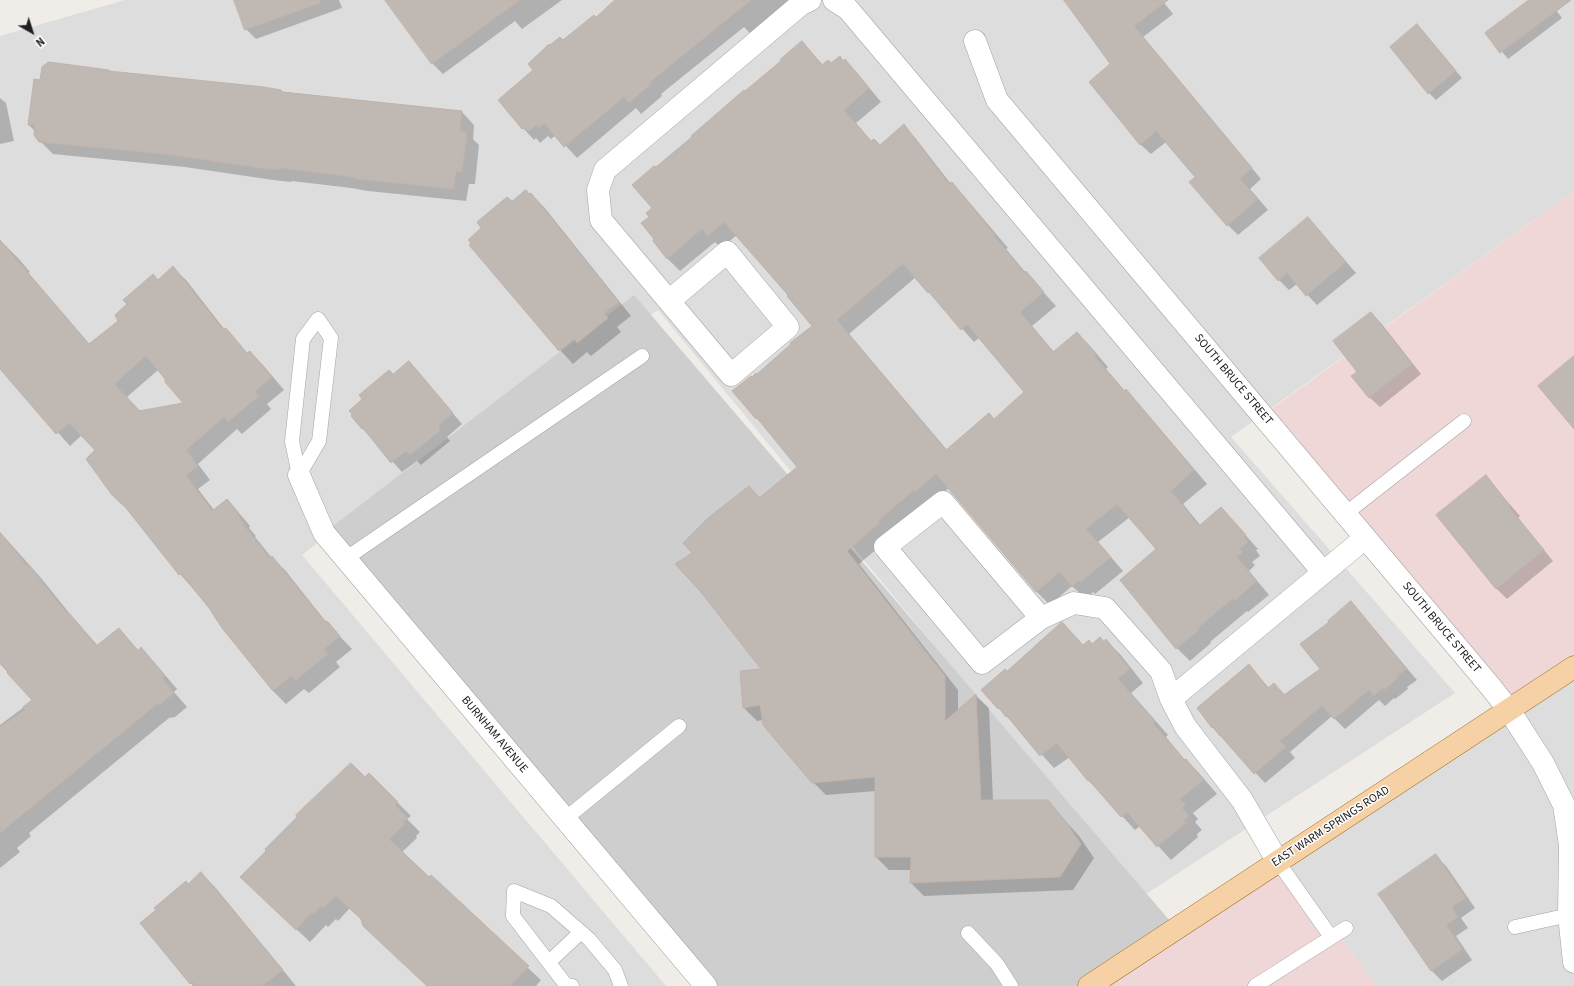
<!DOCTYPE html>
<html>
<head>
<meta charset="utf-8">
<style>
	body { margin:0 }
	#map { position:relative; width:1574px; height:986px; overflow:hidden; background:#f0ece7; font-family:"Source Sans 3",sans-serif }
	canvas { display:block }
	.north { position:absolute; left:12px; top:12px; width:40px; height:40px; -webkit-text-stroke:3px #fff; paint-order:stroke; rotate:141deg; font-size:11px; font-weight:700; line-height:16px; text-align:center; color:#202020 }
	.north::after { content:''; display:block; margin:auto; width:14px; height:18px; background:#202020; clip-path:polygon(50% 0,100% 100%,50% 72%,0 100%) }
</style>
</head>
<body>
<div id="map">
<canvas width="1574" height="986"></canvas>
<div class="north">N</div>
</div>
<script>
const context = document.querySelector('canvas').getContext('2d');
context.lineJoin = 'round';
function fill(path, color) { context.fillStyle = color; context.fill(path, 'evenodd'); }
function stroke(path, color, width, dash) { context.strokeStyle = color; context.lineWidth = width; context.lineCap = dash ? 'butt' : 'round'; context.setLineDash(dash || []); context.stroke(path); }
function label(font, color, halo, rows, align = 'center') {
  context.font = font + ' "Source Sans 3",sans-serif'; context.lineWidth = 3; context.setLineDash([]); context.textBaseline = 'middle'; context.strokeStyle = halo; context.fillStyle = color; for (const [text, x, y, turn = 0] of rows) {
    context.save(); context.translate(x, y); context.rotate((+turn || 0) * Math.PI / 180); context.textAlign = isNaN(turn) ? turn : align; if (halo) context.strokeText(text, 0, 0); context.fillText(text, 0, 0); context.restore();
  }
}
const residential = new Path2D(`
	M125 0H1574V191L1231 437 1455 693 1146 894 961 678 658 310 351 516 302 555 666 986H0V36Z
	M1574 667V986H1376L1283 858Z`);
const commercial = new Path2D(`
	M1574 191V667L1509 710 1262 416Z
	M1283 858 1376 986H1088Z`);
const religious = new Path2D(`
	M634 295 1176 928 1089 986H706L324 533Z`);
const shadow = new Path2D(`
	M235 0H339L342 8 256 39 246 29Z
	M398 0H562L522 29 515 21 443 74 433 64 390 5Z
	M617 0H789L750 33 744 27 661 94 662 96 641 114 636 108 577 158 556 135 551 139 548 136 540 143 536 138 534 140 523 128 534 70 563 41 596 18Z
	M1065 0H1162L1173 14 1143 37 1261 179 1250 189 1268 210 1238 235 1228 225 1197 177 1166 142 1151 154 1140 144 1112 64Z
	M1531 0H1548L1562 18 1508 59 1487 33Z
	M1424 33 1462 78 1436 100 1429 93Z
	M802 43 823 65 845 61 858 74 881 102 856 123 872 142 880 146 904 126 916 139 951 184 964 196 1008 248 1006 249 1026 273 1056 306 1032 326 1054 352 1077 333 1090 346 1108 367 1106 369 1125 391 1138 403 1207 484 1183 504 1201 526 1221 508 1258 549 1256 550 1260 556 1252 562 1255 565 1249 571 1269 595 1248 612 1247 611 1210 642 1211 643 1190 661 1177 648 1157 549 1130 517 1098 542 1123 571 1095 594 1093 592 1086 599 1072 586 1050 605 1037 592 949 488 859 564 958 690V711L976 696 989 708 993 801H1047L1079 836 1094 858 1073 890 924 896 911 883 912 870H889L876 857V791L826 795 813 782 763 720 757 721 744 708 741 672 763 670 694 553 749 487 760 498 798 467 757 418 753 378 813 326 790 295 737 235 721 248 715 242 680 271 667 258 656 240 651 217 653 208 656 168ZM916 277 974 342 979 338 1025 392 994 420 947 450 849 334Z
	M110 72 462 112 474 125 473 139 479 145 475 184H469L466 201 368 191 351 188 292 181 291 182 273 180 185 167 53 154 40 141 35 131 29 125 35 80 41 81Z
	M0 98 6 103 14 141 0 144Z
	M531 194 544 207 631 316 617 327 621 332 591 356 587 352 573 364 560 350 512 203Z
	M1308 218 1356 273 1317 305 1297 284 1289 290 1279 280Z
	M5 245 18 258 30 272 28 273 90 345 119 321 173 268 186 280 225 330 248 354 250 353 263 365 284 390 267 404 271 409 242 434 237 429 198 464 210 480 198 489 214 510 227 500 239 513 250 526 249 528 256 536 255 537 272 558 285 570 327 623 352 649 336 662 340 667 309 693 304 689 286 704 273 691 223 627 209 607 180 574 126 508 97 450 82 435 70 446 0 367V249ZM158 370 185 403 140 411 127 397Z
	M1371 313 1381 323 1421 374 1380 407 1369 397 1359 372Z
	M409 362 462 424 447 437 450 441 421 465 417 461 402 472 362 428 393 376Z
	M1486 477 1520 516 1518 518 1553 561 1507 599 1497 589 1438 515Z
	M0 532 41 578 70 614 98 646 119 629 139 651 141 649 154 662 177 689 174 692 187 707 175 717 169 718 29 833 31 836 17 848 20 852 0 868V725L28 704H37L0 664Z
	M1351 603 1417 680 1407 687 1408 689 1395 699 1394 698 1385 706 1379 700 1345 729 1332 716 1290 752 1295 758 1265 783 1213 728 1198 708 1249 666 1269 688 1274 684 1285 695 1321 669 1330 622Z
	M1106 641 1120 654 1143 683 1131 693 1168 735 1166 737 1185 760 1199 773 1217 794 1193 813 1198 819 1195 822 1202 830 1197 834 1198 837 1171 860 1140 826 1135 830 1122 816 1088 780 1070 757 1054 768 983 690 1007 672 1083 646 1104 643Z
	M369 774 411 816 407 819 420 832 416 836 417 838 402 852 541 980 536 986H428L350 908 338 921 336 919 328 927 326 925 310 942 255 890Z
	M1436 856 1446 866 1475 908 1461 918 1468 928 1456 936 1472 960 1442 981 1432 971 1379 895Z
	M201 874 215 887 296 986H193L142 923Z`);
const building = new Path2D(`
	M234 0H319L320 3 245 30Z
	M385 0H520L432 64Z
	M615 0H751L650 82 651 84 629 103 624 97 564 147 544 123 539 128 536 125 528 132 524 127 522 129 498 100 533 70 528 64 549 44 550 45 560 37 563 40 594 15 596 17Z
	M1064 0H1168L1134 26 1252 168 1240 179 1258 199 1227 226 1189 182 1195 177 1156 131 1140 145 1089 82 1110 64Z
	M1529 0H1571L1500 53 1485 33Z
	M1417 24 1456 71 1428 94 1390 47Z
	M802 41 822 65 828 60 831 63 840 56 843 61 845 59 869 88 844 110 871 141 874 139 880 145 904 124 949 184 952 182 995 235 994 236 1025 273 1026 271 1044 292 1020 312 1053 352 1077 332 1096 354 1094 355 1124 391 1126 389 1194 470 1171 491 1199 526 1221 507 1246 535 1244 537 1248 542 1240 549 1243 552 1237 557 1257 581 1235 600 1233 598 1198 628 1199 630 1176 649 1120 580 1156 549 1117 504 1086 529 1111 557 1081 582 1079 580 1072 587 1060 572 1036 592 936 474 915 492 914 490 878 521 880 522 847 551 945 676V721L976 694 981 800H1048L1066 822 1081 844 1060 877 910 883 911 857H875V777L812 783 763 725 760 705 743 708 740 671 761 669 700 591 675 564 692 553 683 543 708 518 749 486 759 498 797 467 757 418 756 419 732 391 751 376 752 377 756 373 757 374 791 344 790 343 812 326 787 296 788 295 724 222 708 236 702 229 667 259 653 241 654 239 641 223 649 217 646 213 652 208 632 185 654 166 656 167 692 137 691 136 744 90 745 91 781 61 780 60ZM903 264 928 293 929 292 961 330 967 324 1024 392 994 419 989 413 946 450 837 320Z
	M49 62 109 70V71L264 87 281 90 282 92 462 111 460 131 467 132 462 172 456 171 454 189 355 179V178L337 175 279 168V170L259 168 172 155 39 142 34 135 35 124 28 125 34 79 40 80 42 67Z
	M526 190 529 194 531 193 619 302 604 313 608 318 577 343 574 339 559 351 469 245 471 243 468 240 481 228 477 222 507 197 512 201Z
	M1308 217 1346 262 1306 296 1287 273 1278 281 1259 258Z
	M0 240 89 344 118 321 115 315 127 304 123 300 153 274 158 280 173 266 221 327 224 329 226 328 247 353 250 351 272 377 255 391 259 396 228 422 224 417 186 450 198 466 186 475 212 511 227 499 238 512 237 514 244 523 243 524 270 558 272 556 318 613 325 621 328 622 340 636 324 649 328 654 295 681 291 676 273 691 222 628 209 608 181 573 179 575 126 508 112 495 86 459 95 450 69 423 56 434 0 369ZM146 356 165 379V382L183 403 139 411 115 384Z
	M1371 312 1412 364 1369 398 1351 376 1357 372 1333 341Z
	M1574 356V429L1538 386Z
	M409 361 453 413 438 426 441 430 410 455 406 451 391 463 363 428 362 429 351 416 352 414 349 411 362 399 359 395 389 370 393 374Z
	M1486 475 1510 506 1509 507 1544 550 1496 589 1436 515Z
	M0 533 12 547H13L26 565 28 564 67 613H69L96 646 119 628 138 651 141 647 165 676 162 678 174 693 161 704 156 705 0 833V727L25 710 23 707 32 700 7 673 8 671 0 663Z
	M1351 601 1407 669 1397 676 1398 678 1384 690 1383 688 1374 696 1369 690 1334 719 1322 706 1280 741 1286 747 1254 774 1220 735V736L1213 727 1212 728 1197 708 1249 664 1268 688 1274 683 1284 695 1320 669 1300 644 1329 622 1328 621Z
	M1062 622 1083 645 1089 640 1092 644 1100 637 1104 642 1106 639 1130 669 1118 679 1155 721 1153 723 1184 760 1186 759 1204 780 1180 799 1186 805 1182 808 1189 816 1184 821 1186 823 1157 847 1127 812 1121 817 1089 780 1088 781 1057 743 1040 756 1007 716 1006 717 999 708 998 709 981 690 1005 669 1007 671Z
	M351 763 365 777 369 773 398 802 395 805 408 818 403 822 405 824 389 839 429 877 431 875 442 885 529 966 510 986H427L363 926 361 919 336 896 323 908 321 906 314 914 312 912 296 930 240 877 266 851 265 849 297 817 296 815Z
	M1436 854 1466 898 1452 907 1458 917 1446 925 1463 949 1431 971 1378 894Z
	M201 872 283 970 262 986H196L192 982 190 984 140 923 156 910 154 908 186 881 188 884Z`);
const lane = new Path2D(`
	M318 319 331 338 319 441 299 475 292 441 303 339Z
	M1345 514 1464 421
	M345 559 642 356
	M565 819 679 726
	M1278 862 1331 937
	M1515 927 1569 915
	M968 933 997 964 1011 986
	M549 962 581 932
	M572 986 566 985 513 916 514 891 551 906 589 939 615 970 621 986
	M1255 986 1346 928`);
const street = new Path2D(`
	M834 0 848 9 1323 572
	M975 41 997 100 1490 686 1509 710 1543 763 1564 805 1570 845 1569 915 1574 962
	M669 301 727 252 788 327 731 375 601 220 598 190 605 170 800 5 810 0
	M299 475 324 533 706 986
	M1041 618 943 502 885 547 982 663 1041 618 1074 603 1105 608 1161 671 1171 699 1185 726 1242 800 1278 862
	M1171 699 1365 538`);
const primary = new Path2D(`
	M1089 986 1574 667`);
const streetNames = [
	["SOUTH BRUCE STREET",1233,380,50],
	["SOUTH BRUCE STREET",1441,628,50],
	["BURNHAM AVENUE",494,735,50],
	["EAST WARM SPRINGS ROAD",1331,827,-33]
];
fill(residential, '#dedddd');
fill(commercial, '#efd7d7');
fill(religious, '#cecece');
fill(shadow, '#0003');
fill(building, '#c0b8b3');
stroke(building, '#c1b3aa', 1);
stroke(lane, '#a4a4a4', 15);
stroke(street, '#a4a4a4', 23);
stroke(primary, '#926109', 23);
stroke(lane, '#fff', 14);
stroke(street, '#fff', 22);
stroke(primary, '#f6d1a5', 22);
label('12px', '#202020', '#fff', streetNames);
</script>
</body>
</html>
